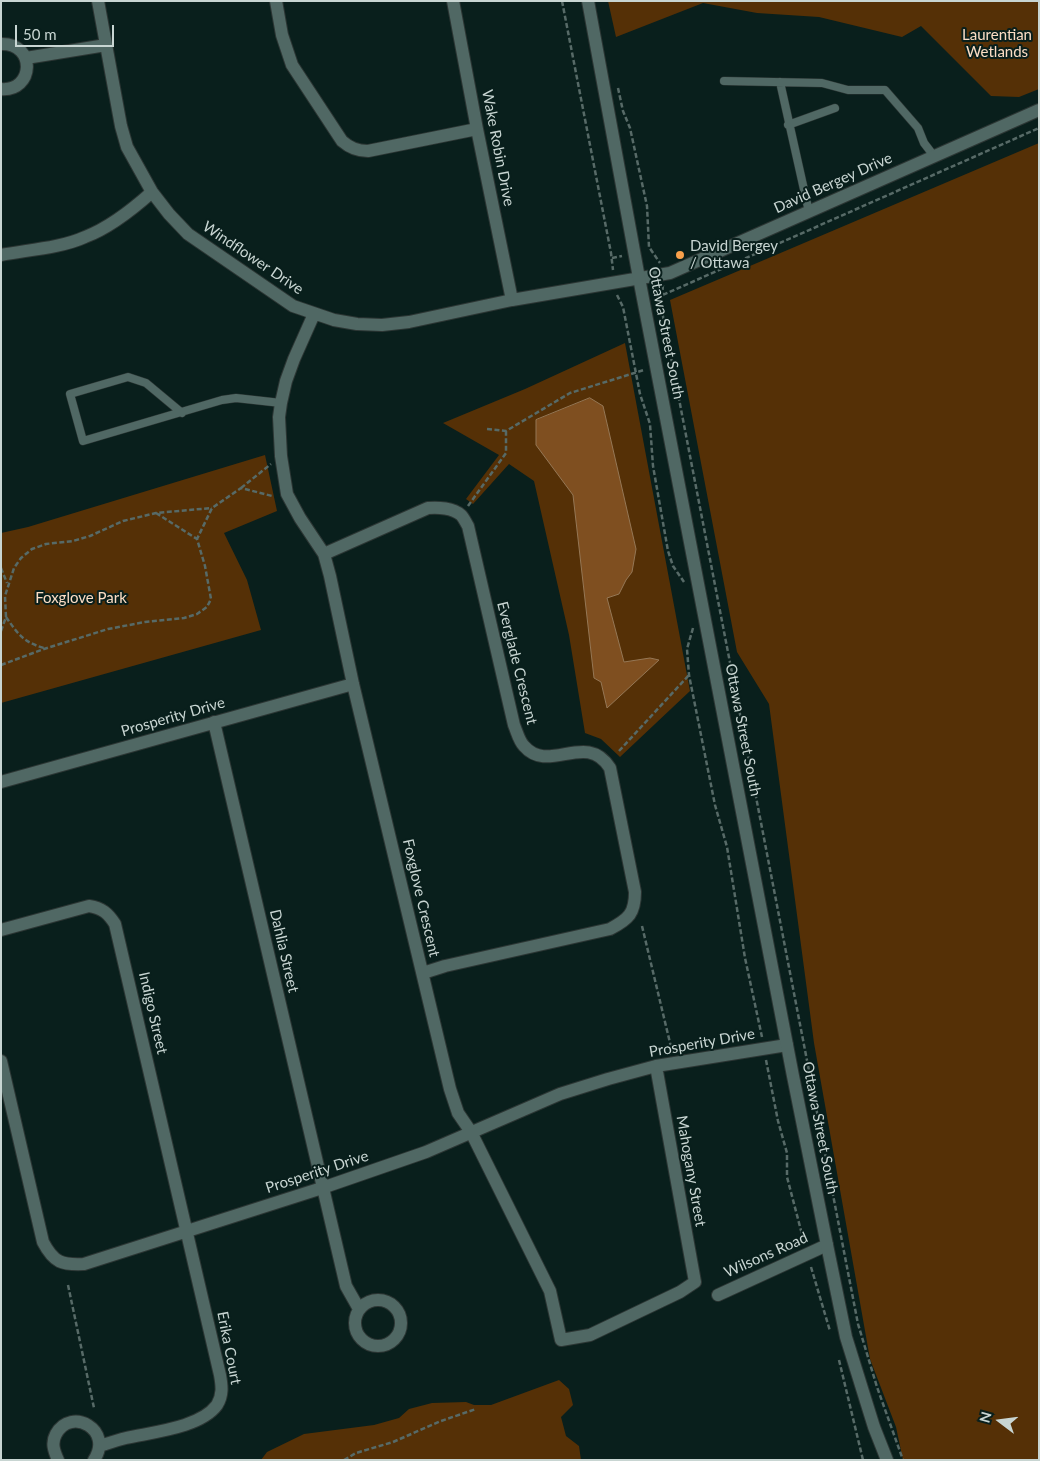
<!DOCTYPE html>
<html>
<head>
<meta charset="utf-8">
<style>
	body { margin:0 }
	#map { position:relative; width:1040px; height:1461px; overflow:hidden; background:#091f1c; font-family:Lato,sans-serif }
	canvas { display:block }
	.frame { position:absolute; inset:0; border:2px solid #c8d5d2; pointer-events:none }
	.north { position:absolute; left:975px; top:1396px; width:50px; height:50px; -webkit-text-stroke:4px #091f1c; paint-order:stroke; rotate:285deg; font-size:14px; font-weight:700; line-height:20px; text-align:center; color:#c8d5d2 }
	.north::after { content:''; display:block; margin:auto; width:18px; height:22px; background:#c8d5d2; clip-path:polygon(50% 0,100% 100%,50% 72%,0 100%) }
	.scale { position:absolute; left:15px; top:25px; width:99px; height:22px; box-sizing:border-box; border:2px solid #c8d5d2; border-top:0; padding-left:6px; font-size:15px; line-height:18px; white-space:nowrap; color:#c8d5d2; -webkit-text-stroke:4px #091f1c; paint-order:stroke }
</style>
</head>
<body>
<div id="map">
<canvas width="1040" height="1461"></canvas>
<div class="frame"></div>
<div class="north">N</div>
<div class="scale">50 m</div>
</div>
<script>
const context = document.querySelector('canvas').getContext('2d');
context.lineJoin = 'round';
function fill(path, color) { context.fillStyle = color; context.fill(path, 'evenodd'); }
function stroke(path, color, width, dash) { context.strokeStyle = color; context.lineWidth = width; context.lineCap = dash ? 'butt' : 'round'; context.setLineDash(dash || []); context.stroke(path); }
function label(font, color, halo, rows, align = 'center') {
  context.font = font + ' Lato,sans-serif'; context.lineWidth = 4; context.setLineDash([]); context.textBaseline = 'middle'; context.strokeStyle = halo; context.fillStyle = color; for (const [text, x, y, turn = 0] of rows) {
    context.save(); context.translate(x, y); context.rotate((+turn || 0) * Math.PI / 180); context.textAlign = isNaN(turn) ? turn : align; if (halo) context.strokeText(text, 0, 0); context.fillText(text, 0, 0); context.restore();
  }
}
const green = new Path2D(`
	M608 1H1039V89L1019 97 991 96 921 26 902 37 819 17 757 13 703 3 616 37Z
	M1039 143V1460H903L896 1427 870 1359 814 1043 769 704 737 652 670 300Z
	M625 343 690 691 620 757 601 739 585 733 569 635 534 481 509 464 473 504 466 499 499 455 443 423 525 389Z
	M265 455 277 511 224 533 247 580 261 630 1 703V533L28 527Z
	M559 1380 569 1389 573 1405 561 1417 566 1436 579 1446 581 1460H261L267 1452 304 1434 374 1425 399 1418 409 1409 432 1403 466 1402 474 1405H491Z`);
const water = new Path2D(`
	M590 398 603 406 636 549 632 572 626 580 619 594 607 598 624 662 650 658 659 660 607 708 601 682 594 678 573 495 536 445V420Z`);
const path = new Path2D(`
	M562 1 611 253 613 270
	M618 88 623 111 630 128 647 206 649 247 660 263
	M612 258 622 256
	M663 285 661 306 858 1324 877 1387 903 1460
	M617 295 623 307 640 394 650 424 653 466 668 551 673 566 684 582
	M656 298 1039 128
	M487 429 506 431 570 393 644 370
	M241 488 271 464
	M468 506 506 453V431
	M156 513 197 539
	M1 568 7 583
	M6 617C18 634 23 642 44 648
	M693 628 687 649 689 675 715 805 727 847 745 958 762 1037
	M1 631 6 617 5 596 14 568 21 558 32 549 46 544 73 541 90 536 123 521 156 513 212 508
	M1 665 44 649 108 629 145 622 184 618 197 614 207 607 211 599 205 566 197 539 212 508 241 488 272 496
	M619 751 689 675
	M642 926 671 1047
	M766 1060 778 1121 787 1153V1177L804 1242
	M811 1267 830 1331
	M68 1285 94 1408
	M839 1360 863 1460
	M344 1460 356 1453 393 1442 441 1421 476 1409`);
const service = new Path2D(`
	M724 81 822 83 848 90H885L918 128 924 143 934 156
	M780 82 809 212
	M788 125 835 108
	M182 413 146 383 128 377 70 394 83 441 222 400 236 398 281 403`);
const minor = new Path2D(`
	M98 1 121 126 127 147 152 192 169 214 188 234 293 306 334 320 357 324 382 325 409 322 512 300 670 273 1039 110
	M276 1 282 35 292 65 342 141C350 148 357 151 368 151L477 129
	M453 1 477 129 512 300
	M1 44C37 43 34 92 1 89
	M26 58 106 45
	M1 255C27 250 61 248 85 237 109 228 133 209 152 192
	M314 314 294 359 286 381 281 403 279 417 281 456 287 494 300 518 324 554 330 576 353 684 450 1089 458 1113 471 1132 550 1291 561 1340 590 1335 680 1292 695 1282 656 1066
	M324 554 428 508C438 507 453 508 461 515 464 518 466 523 468 526L514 725C517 732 519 741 524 746 549 775 586 730 610 768L635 892C635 913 629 919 610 929L445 966 423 973
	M214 722 346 1286 359 1309
	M1 782 353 684
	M1 930 89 906C102 908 108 913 115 924L220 1375C222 1386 223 1395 217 1405 200 1428 152 1432 126 1438 117 1440 109 1443 100 1446
	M1 1061 43 1242C54 1263 62 1265 84 1264L322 1188 426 1152 560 1094 608 1079 656 1066 787 1045
	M718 1295 827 1245
	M355 1323a23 23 0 1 1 46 0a23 23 0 1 1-46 0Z
	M58 1460C54 1451 51 1443 56 1434 71 1406 114 1430 94 1460`);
const secondary = new Path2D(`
	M588 1 639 278 793 1076 827 1245 846 1337 874 1427 887 1460`);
const markers = [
	[680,255,5,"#f8a04b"]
];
const parkNames = [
	["Laurentian",997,35],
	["Wetlands",997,52],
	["Foxglove Park",81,598]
];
const streetNames = [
	["Wake Robin Drive",498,148,79],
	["David Bergey Drive",833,183,-24],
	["Windflower Drive",253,258,34],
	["Ottawa Street South",666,333,79],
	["Everglade Crescent",517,663,76],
	["Prosperity Drive",173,717,-16],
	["Ottawa Street South",743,730,79],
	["Foxglove Crescent",421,898,77],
	["Dahlia Street",284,951,77],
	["Indigo Street",153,1013,77],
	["Prosperity Drive",702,1043,-10],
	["Ottawa Street South",820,1128,79],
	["Mahogany Street",691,1171,80],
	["Prosperity Drive",317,1172,-18],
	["Wilsons Road",766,1255,-24],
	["Erika Court",229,1348,79]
];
const poiNames = [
	["David Bergey",690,246],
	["/ Ottawa",690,263]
];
fill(green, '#553006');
fill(water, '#7f4f20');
stroke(water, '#957755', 1);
stroke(service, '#2c3634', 9);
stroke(minor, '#2c3634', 14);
stroke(secondary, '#2c3634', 14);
stroke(path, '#576a67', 2.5, [5, 2.5]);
stroke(service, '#506864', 8);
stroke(minor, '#506864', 12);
stroke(secondary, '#506864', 12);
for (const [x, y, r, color] of markers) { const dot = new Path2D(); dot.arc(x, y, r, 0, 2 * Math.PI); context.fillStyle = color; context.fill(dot); stroke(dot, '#091f1c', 2); }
label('15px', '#fcddc4', '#091f1c', parkNames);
label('15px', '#c8d5d2', '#091f1c', streetNames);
label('15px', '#c8d5d2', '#091f1c', poiNames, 'left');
</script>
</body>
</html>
